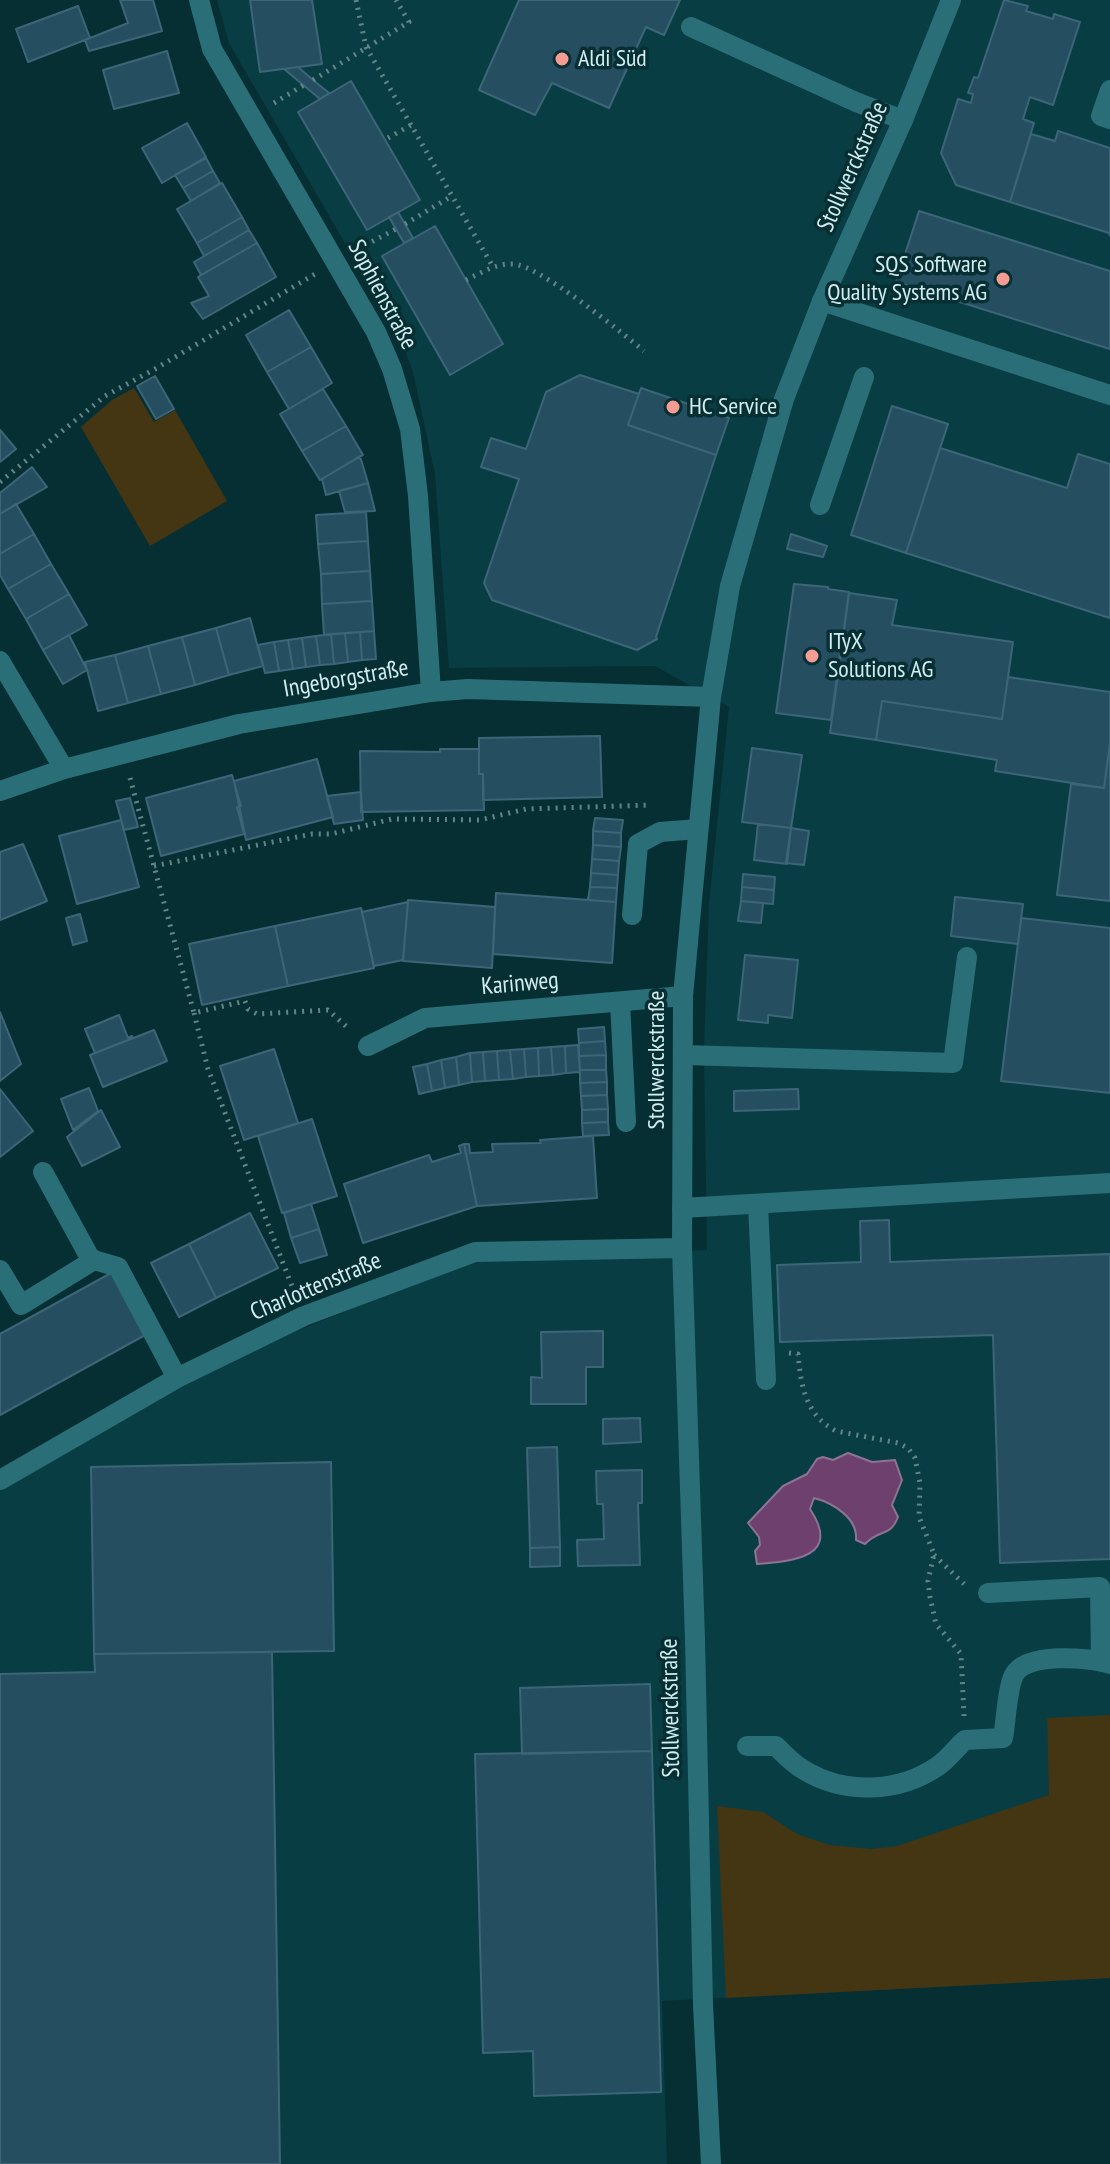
<!DOCTYPE html>
<html>
<head>
<meta charset="utf-8">
<style>
	body { margin:0 }
	canvas { display:block; background:#052f33 }
</style>
</head>
<body>
<canvas width="1110" height="2164"></canvas>
<script>
const context = document.querySelector('canvas').getContext('2d');
context.lineJoin = 'round';
function fill(path, color) { context.fillStyle = color; context.fill(path, 'evenodd'); }
function stroke(path, color, width, dash) { context.strokeStyle = color; context.lineWidth = width; context.lineCap = dash ? 'butt' : 'round'; context.setLineDash(dash || []); context.stroke(path); }
function label(font, color, halo, rows, align = 'center') {
  context.font = font + ' "PT Sans Narrow",sans-serif'; context.lineWidth = 7; context.setLineDash([]); context.textBaseline = 'middle'; context.strokeStyle = halo; context.fillStyle = color; for (const [text, x, y, turn = 0] of rows) {
    context.save(); context.translate(x, y); context.rotate((+turn || 0) * Math.PI / 180); context.textAlign = isNaN(turn) ? turn : align; if (halo) context.strokeText(text, 0, 0); context.fillText(text, 0, 0); context.restore();
  }
}
const built = new Path2D(`
	M217 0H1110V1978L662 2001 667 2164H0V1488L233 1357 474 1259 707 1250 704 1050 709 904 729 707 655 666 449 668 435 474 413 372 400 338 229 43Z`);
const green = new Path2D(`
	M134 388 154 422 175 410 227 501 150 546 81 427 112 400Z
	M1110 1715V1978L726 1998 717 1806 763 1812 797 1834 830 1845 871 1849 897 1846 1049 1795 1047 1718Z`);
const water = new Path2D(`
	M848 1453 872 1462 895 1460 902 1480 892 1505 898 1517C890 1538 880 1528 865 1544L856 1540C858 1518 833 1503 814 1498L810 1509C842 1557 794 1561 757 1564L755 1551 760 1545 759 1537 748 1523 783 1486 807 1474 817 1459 823 1457 833 1460Z`);
const building = new Path2D(`
	M120 0H153L162 31 89 51 85 40 128 23Z
	M250 0H312L322 64 260 72Z
	M519 0H680L664 35 646 27 609 108 552 83 535 115 479 90Z
	M1004 0 1028 6 1026 11 1053 19 1054 14 1080 22 1053 105 1030 97 1023 119 1034 123 1010 202 956 185 941 153 958 99 971 103 973 94 968 93 974 77 978 78Z
	M78 6 90 38 28 62 16 29Z
	M167 51 179 93 114 109 103 70Z
	M298 67 313 80 329 93 320 99 284 69Z
	M351 81 420 200 367 230 298 112Z
	M187 123 206 157 162 183 142 148Z
	M1058 131 1110 148V236L1109 233 1010 202 1031 134 1055 141Z
	M206 158 213 171 183 188 175 175Z
	M213 171 220 183 191 201 183 188Z
	M222 183 242 217 197 243 177 209Z
	M919 211 1110 271V349L896 282Z
	M398 212 413 238 404 243 389 217Z
	M242 217 249 230 204 256 197 243Z
	M435 226 503 344 450 375 382 256Z
	M249 230 257 243 201 275 194 262Z
	M257 243 276 277 203 319 191 303 209 296 198 277Z
	M289 310 311 347 267 372 246 335Z
	M311 347 332 383 289 409 267 372Z
	M580 375 639 394 628 425 716 455 656 637 657 639 637 650 492 600 484 583 519 479 481 467 491 438 526 449 546 392Z
	M155 376 174 409 156 419 137 386Z
	M641 388 729 418 716 455 628 425Z
	M323 389 346 426 302 451 280 414Z
	M892 406 948 424 906 553 851 535Z
	M346 426 363 455 320 480 302 451Z
	M0 430 16 449 0 462Z
	M940 448 1067 488 1078 454 1110 464V618L906 553Z
	M360 456 368 483 326 495 322 479Z
	M32 467 47 487 0 514V493Z
	M368 483 375 511 345 512 339 491Z
	M16 504 34 534 0 554V514Z
	M366 512 368 541 318 544 316 515Z
	M34 534 51 564 8 589 0 575V554Z
	M791 534 827 546 823 557 787 549Z
	M368 541 370 571 321 574 318 544Z
	M51 564 69 594 26 619 8 589Z
	M370 571 372 601 322 604 321 574Z
	M794 584 828 587V589L849 592 831 720 776 713Z
	M849 593 897 600 892 625 1013 642 1002 719 882 701 876 740 830 733Z
	M69 594 87 625 43 650 26 619Z
	M372 601 374 631 324 635 322 604Z
	M250 618 263 666 229 675 216 628Z
	M216 628 229 675 195 685 182 637Z
	M374 631 376 659 362 660 360 632Z
	M360 632 362 660 348 662 345 633Z
	M345 633 348 662 334 664 331 634Z
	M331 634 334 664 320 665 316 636Z
	M69 635 87 670 63 684 43 650Z
	M316 636 320 665 306 667 302 638Z
	M182 637 195 685 161 694 148 646Z
	M302 638 306 667 293 669 288 640Z
	M288 640 293 669 279 671 274 642Z
	M274 642 279 671 265 673 258 645Z
	M148 646 161 694 128 703 115 655Z
	M115 655 128 703 98 711 85 662Z
	M1008 677 1110 692V743L1104 788 995 771 997 760 876 740 882 701 1002 719Z
	M600 736 602 797 483 800V774H479V738Z
	M1110 743V901L1057 895 1071 784 1104 788Z
	M752 748 802 755 791 828 742 822Z
	M440 749H479V774H483L484 810 361 812 360 751 440 752Z
	M317 759 333 817 246 840 234 781Z
	M232 775 241 806 237 807 244 834 161 856 146 798Z
	M361 792 363 820 334 824 327 796Z
	M130 798 138 827 124 830 116 801Z
	M595 818 623 820 621 833 593 831Z
	M121 820 139 887 77 904 59 836Z
	M758 824 791 828 787 864 754 860Z
	M791 828 809 831 804 865 786 863Z
	M593 831 621 833V847L593 845Z
	M23 844 47 901 0 920V852Z
	M593 845 621 847 619 861 592 859Z
	M592 859 619 861 618 875 591 873Z
	M591 873 618 875 617 888 590 887Z
	M743 874 775 877 774 890 742 887Z
	M590 887 617 888 616 902 588 900Z
	M742 887 774 890 773 904 741 901Z
	M496 893 616 902 612 963 493 954Z
	M955 897 1023 904 1018 944 951 936Z
	M408 900 495 907 492 968 403 961Z
	M741 901 763 903 761 923 738 921Z
	M408 902 403 960 374 966 362 912Z
	M361 908 374 968 288 986 275 926Z
	M80 914 87 941 73 945 66 918Z
	M1021 918 1110 928V1093L1001 1081Z
	M275 926 288 986 202 1005 189 944Z
	M745 955 798 960 792 1018 768 1015V1023L738 1020Z
	M0 1012 21 1064 0 1081Z
	M119 1015 128 1038 132 1036 133 1038 95 1053 85 1029Z
	M604 1027 605 1041 579 1043 578 1029Z
	M154 1030 167 1061 103 1087 90 1055Z
	M605 1041 606 1055 579 1056V1043Z
	M578 1045 580 1072 566 1073 565 1046Z
	M565 1046 566 1073 553 1075 551 1047Z
	M551 1047 553 1075 539 1076 538 1048Z
	M538 1048 539 1076 526 1077 524 1049Z
	M274 1049 298 1123 244 1140 220 1066Z
	M524 1049 526 1077 513 1079 510 1050Z
	M510 1050 513 1079 499 1080 497 1051Z
	M497 1051 499 1080 485 1081 483 1052Z
	M483 1052 485 1081 472 1082 470 1053Z
	M470 1053 472 1082 459 1085 456 1057Z
	M606 1055V1070H580L579 1056Z
	M456 1057 459 1085 445 1088 441 1060Z
	M441 1060 445 1088 432 1091 427 1064Z
	M427 1064 432 1091 419 1094 413 1067Z
	M580 1070H606L607 1082 580 1083Z
	M607 1082V1095L581 1096 580 1083Z
	M89 1088 98 1111 73 1130 61 1099Z
	M0 1089 33 1131 0 1157Z
	M798 1089 799 1109 734 1111V1091Z
	M607 1095 608 1109 582 1110 581 1096Z
	M608 1109V1122L582 1123V1110Z
	M101 1110 120 1147 82 1166 67 1137Z
	M312 1119 337 1196 282 1213 258 1136Z
	M608 1122 609 1135 583 1136 582 1123Z
	M593 1136 597 1198 477 1206 464 1144H469L470 1153 493 1152 492 1144 541 1143 540 1140Z
	M464 1144 477 1206 363 1243 344 1184 429 1155 432 1162 461 1153 459 1146Z
	M311 1204 319 1229 291 1238 284 1213Z
	M250 1213 278 1268 216 1298 189 1244Z
	M889 1220 890 1262 1110 1254V1559L1000 1563 993 1335 780 1342 777 1265 861 1262 860 1221Z
	M319 1229 327 1255 300 1263 291 1238Z
	M189 1244 216 1298 179 1317 151 1263Z
	M113 1272 147 1334 0 1415V1334Z
	M603 1331V1367H586V1404H531V1377L542 1378 541 1332Z
	M640 1418 641 1442 603 1444V1419Z
	M557 1447 560 1547 530 1548 527 1448Z
	M331 1462 334 1651 94 1654 91 1467Z
	M642 1470V1503H638L640 1565 578 1566 577 1540 604 1539 603 1504H597L596 1471Z
	M560 1547V1566L530 1567V1548Z
	M272 1652 280 2164H0V1674L95 1672 94 1654Z
	M650 1684 652 1751 522 1754 520 1688Z
	M652 1751 661 2092 534 2096 533 2051 483 2053 475 1754Z`);
const path = new Path2D(`
	M356 0 366 47 493 267
	M313 80 409 22 396 0
	M274 103 304 85
	M388 138 411 125
	M405 224 452 196
	M358 249 396 229
	M466 280C481 273 496 263 513 264 539 265 621 332 644 351
	M0 482 105 396 155 369 315 274
	M130 778 194 1013 245 1001 248 1009 257 1014 328 1010 349 1029
	M154 866 312 834H331L392 819 480 820 526 809 650 805
	M194 1013 208 1069 295 1294
	M789 1353 798 1354C801 1385 805 1415 836 1431L898 1443 908 1448 915 1458 920 1483 919 1517 934 1554 928 1581 930 1597 936 1624 961 1654 964 1716
	M934 1555 964 1584`);
const service = new Path2D(`
	M691 27 856 102 903 120
	M1110 90 1101 116 1110 119
	M822 301 1110 395
	M820 505 864 377
	M632 915 638 844 660 832 698 829
	M620 1002 626 1122
	M684 1055 953 1063 967 957
	M43 1172 89 1256 94 1260 118 1267 177 1378
	M758 1204 766 1380
	M682 1208 1110 1183
	M0 1270 21 1305 94 1260
	M988 1593 1100 1587 1101 1661
	M747 1746H776C784 1754 793 1764 804 1770 845 1795 899 1793 938 1766 948 1759 956 1748 965 1740L1003 1738C1006 1722 1007 1689 1014 1675 1026 1652 1088 1657 1110 1664`);
const minor = new Path2D(`
	M199 0 212 49 376 332 392 369 410 429 418 496 431 692
	M0 661 64 769
	M0 791 64 769 239 724 431 692 468 689 711 697
	M368 1046 425 1018 683 996
	M0 1480 177 1378 304 1316 475 1252 682 1248
	M711 2164 703 2005 695 1639 682 1248 683 996 711 697 730 586 784 399 822 301 903 120 951 0`);
const markers = [
	[562,59,8,"#f59c92"],
	[1003,279,8,"#f59c92"],
	[673,407,8,"#f59c92"],
	[812,656,8,"#f59c92"]
];
const poiNames = [
	["Aldi Süd",578,59],
	["SQS Software",987,265,"right"],
	["Quality Systems AG",987,293,"right"],
	["HC Service",689,407],
	["ITyX",828,642],
	["Solutions AG",828,670]
];
const streetNames = [
	["Stollwerckstraße",853,167,-66],
	["Sophienstraße",382,295,62],
	["Ingeborgstraße",346,679,-10],
	["Karinweg",520,984,-5],
	["Stollwerckstraße",657,1060,-90],
	["Charlottenstraße",316,1287,-23],
	["Stollwerckstraße",671,1708,-91]
];
fill(built, '#083d43');
fill(green, '#443513');
fill(water, '#6e406e');
stroke(water, '#8c7495', 2);
fill(building, '#254f60');
stroke(building, '#3c6678', 2);
stroke(path, '#638589', 5, [2, 6]);
stroke(service, '#2a6e77', 20);
stroke(minor, '#2a6e77', 20);
for (const [x, y, r, color] of markers) { const dot = new Path2D(); dot.arc(x, y, r, 0, 2 * Math.PI); context.fillStyle = color; context.fill(dot); stroke(dot, '#052f33', 3); }
label('24px', '#d2ecf0', '#052f33', poiNames, 'left');
label('24px', '#d2ecf0', '#052f33', streetNames);
</script>
</body>
</html>
